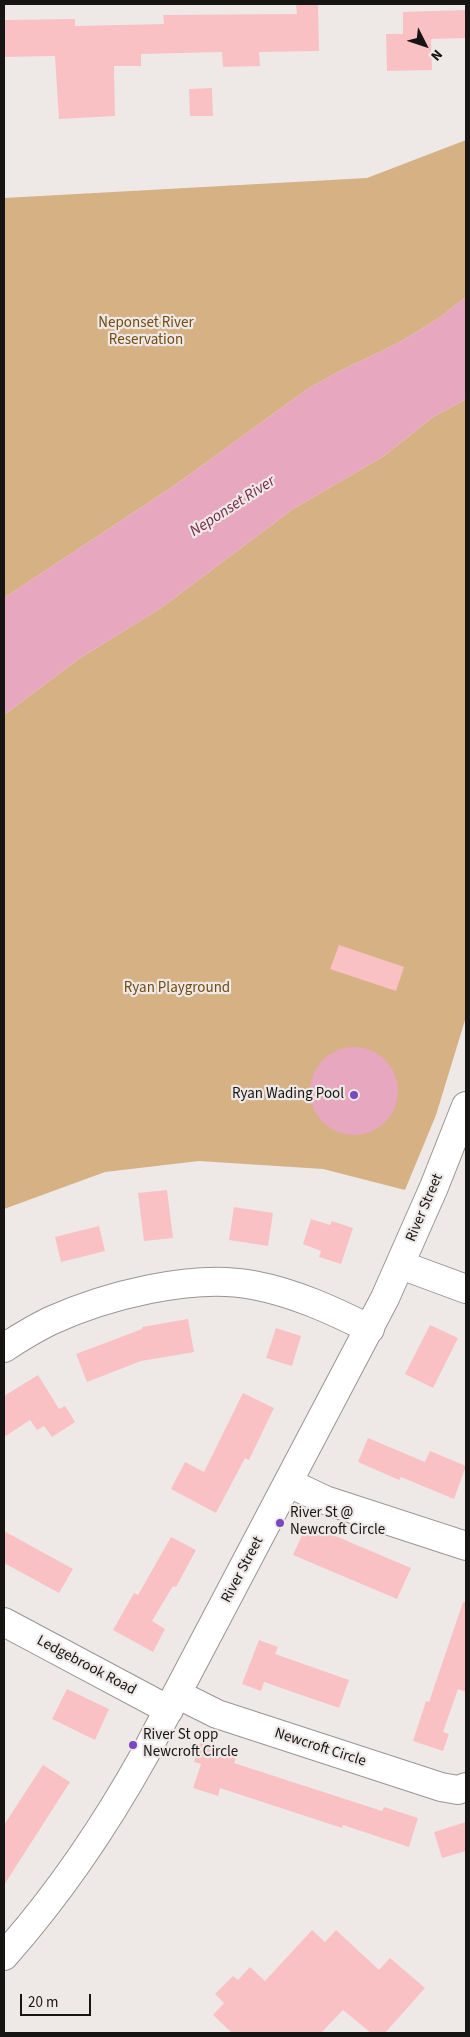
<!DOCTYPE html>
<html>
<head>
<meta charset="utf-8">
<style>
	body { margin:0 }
	#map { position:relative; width:470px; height:2037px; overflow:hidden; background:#eee9e7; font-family:"Source Sans 3",sans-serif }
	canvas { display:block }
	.frame { position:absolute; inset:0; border:5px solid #161514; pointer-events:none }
	.north { position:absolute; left:400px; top:20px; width:50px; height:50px; -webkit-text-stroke:4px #eee9e7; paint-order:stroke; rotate:131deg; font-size:14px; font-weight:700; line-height:20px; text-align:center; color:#161514 }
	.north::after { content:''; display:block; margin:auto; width:18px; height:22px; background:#161514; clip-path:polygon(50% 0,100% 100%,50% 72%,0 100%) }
	.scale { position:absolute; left:20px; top:1994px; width:71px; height:22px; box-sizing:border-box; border:2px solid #161514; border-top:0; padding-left:6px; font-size:15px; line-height:18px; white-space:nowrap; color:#161514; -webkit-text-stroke:4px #eee9e7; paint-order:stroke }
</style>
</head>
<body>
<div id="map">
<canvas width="470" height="2037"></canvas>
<div class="frame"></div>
<div class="north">N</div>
<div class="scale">20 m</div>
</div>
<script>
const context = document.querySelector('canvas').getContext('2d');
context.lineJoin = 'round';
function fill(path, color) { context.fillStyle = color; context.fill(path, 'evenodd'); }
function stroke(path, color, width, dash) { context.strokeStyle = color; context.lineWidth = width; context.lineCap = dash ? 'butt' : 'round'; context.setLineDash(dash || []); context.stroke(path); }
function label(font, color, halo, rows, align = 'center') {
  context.font = font + ' "Source Sans 3",sans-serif'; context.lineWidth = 4.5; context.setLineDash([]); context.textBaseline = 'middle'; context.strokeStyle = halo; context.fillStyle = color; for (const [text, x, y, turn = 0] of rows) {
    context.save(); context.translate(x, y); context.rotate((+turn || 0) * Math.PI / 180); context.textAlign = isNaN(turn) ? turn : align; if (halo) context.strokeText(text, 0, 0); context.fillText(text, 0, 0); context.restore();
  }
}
const green = new Path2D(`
	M466 140V297L439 318 400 342 338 372 309 388 175 485 4 598V198L367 178Z
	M466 399V1017L436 1115 405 1190 323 1169 199 1161 105 1172 4 1209V715L80 658 161 608 293 509 384 456 433 417Z`);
const water = new Path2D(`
	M466 297V399L433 417 384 456 293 509 161 608 80 658 4 715V598L175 485 309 388 338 372 400 342 439 318Z
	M310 1091a44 44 0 1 1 88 0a44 44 0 1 1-88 0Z`);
const building = new Path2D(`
	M296 4H318L319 51 259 52 260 66 223 67 222 52 141 54V66H114L115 116 59 119 55 56 4 57V20L75 19V26L164 24 163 15 297 14Z
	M466 10V38L431 39 432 70 387 71 386 34H403V12Z
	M212 88 213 116H190L189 89Z
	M339 945 404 967 396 991 330 969Z
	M167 1190 173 1238 144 1241 138 1193Z
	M234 1207 273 1213 268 1246 229 1240Z
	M311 1219 330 1225 332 1221 353 1228 341 1264 319 1257 321 1251 303 1244Z
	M99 1226 105 1251 61 1262 55 1237Z
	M188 1319 194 1352 141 1361 87 1382 76 1354 142 1329V1327Z
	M430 1325 458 1338 433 1388 405 1374Z
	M276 1328 301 1336 292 1366 266 1358Z
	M38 1375 59 1409 65 1406 75 1422 52 1437 44 1426 37 1430 30 1420 4 1437V1396Z
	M243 1393 274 1408 249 1460 245 1458 216 1513 171 1489 185 1462 204 1472Z
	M368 1438 425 1462 430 1451 466 1466 454 1499 401 1477 399 1480 358 1462Z
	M307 1524 411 1568 397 1599 293 1555Z
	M4 1531 73 1569 59 1593 4 1563Z
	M171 1537 196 1550 176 1587 173 1586 152 1621 165 1629 153 1652 113 1630 134 1593 138 1595Z
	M463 1602H466V1692L458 1689 443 1732 449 1734 443 1751 413 1741 426 1701 429 1702Z
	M259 1640 278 1647 275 1654 349 1680 339 1708 264 1682 261 1691 242 1684Z
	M67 1689 109 1709 95 1740 52 1719Z
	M200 1743 237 1755 234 1763 382 1811 384 1807 418 1818 409 1847 343 1825 342 1828 220 1788 218 1796 193 1788 201 1764 194 1762Z
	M43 1765 70 1782 4 1885V1825Z
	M466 1822V1851L442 1858 434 1832Z
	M312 1930 325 1942 336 1930 379 1970 390 1958 425 1988 385 2033H371L343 2010 321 2033H232L213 2015 224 2003 215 1994 233 1976 238 1980 250 1967 265 1981Z`);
const minor = new Path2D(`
	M401 1265 466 1289
	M4 1348C19 1338 34 1329 50 1321 105 1296 193 1273 253 1285 295 1293 332 1310 370 1329
	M289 1483 325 1500 466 1546
	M4 1622 169 1710
	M177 1694 217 1714 441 1787 458 1790 466 1787`);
const major = new Path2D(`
	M4 1956C59 1894 105 1826 145 1754L385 1298 434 1187 466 1106`);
const markers = [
	[354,1095,5,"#7a48c0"],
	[280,1523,5,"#7a48c0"],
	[133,1745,5,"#7a48c0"]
];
const parkNames = [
	["Neponset River",146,324],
	["Reservation",146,341],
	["Ryan Playground",177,989]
];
const poiNames = [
	["Ryan Wading Pool",344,1095,"right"],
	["River St @",290,1514],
	["Newcroft Circle",290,1531],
	["River St opp",143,1736],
	["Newcroft Circle",143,1753]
];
const streetNames = [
	["River Street",425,1208,-67],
	["River Street",243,1570,-62],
	["Ledgebrook Road",86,1666,28],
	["Newcroft Circle",320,1748,18]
];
const waterNames = [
	["Neponset River",233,507,-33]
];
fill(green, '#d6b184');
fill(water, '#e7a7be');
fill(building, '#fac1c4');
stroke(minor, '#9a9593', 30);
stroke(major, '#9a9593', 30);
stroke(minor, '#fff', 28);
stroke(major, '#fff', 28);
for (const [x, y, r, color] of markers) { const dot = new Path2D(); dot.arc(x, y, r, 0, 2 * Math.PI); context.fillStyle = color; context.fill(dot); stroke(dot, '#eee9e7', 2); }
label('15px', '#724a0e', '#eee9e7', parkNames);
label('15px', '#161514', '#eee9e7', poiNames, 'left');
label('15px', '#161514', '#eee9e7', streetNames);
label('italic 16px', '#752a4b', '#eee9e7', waterNames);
</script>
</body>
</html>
